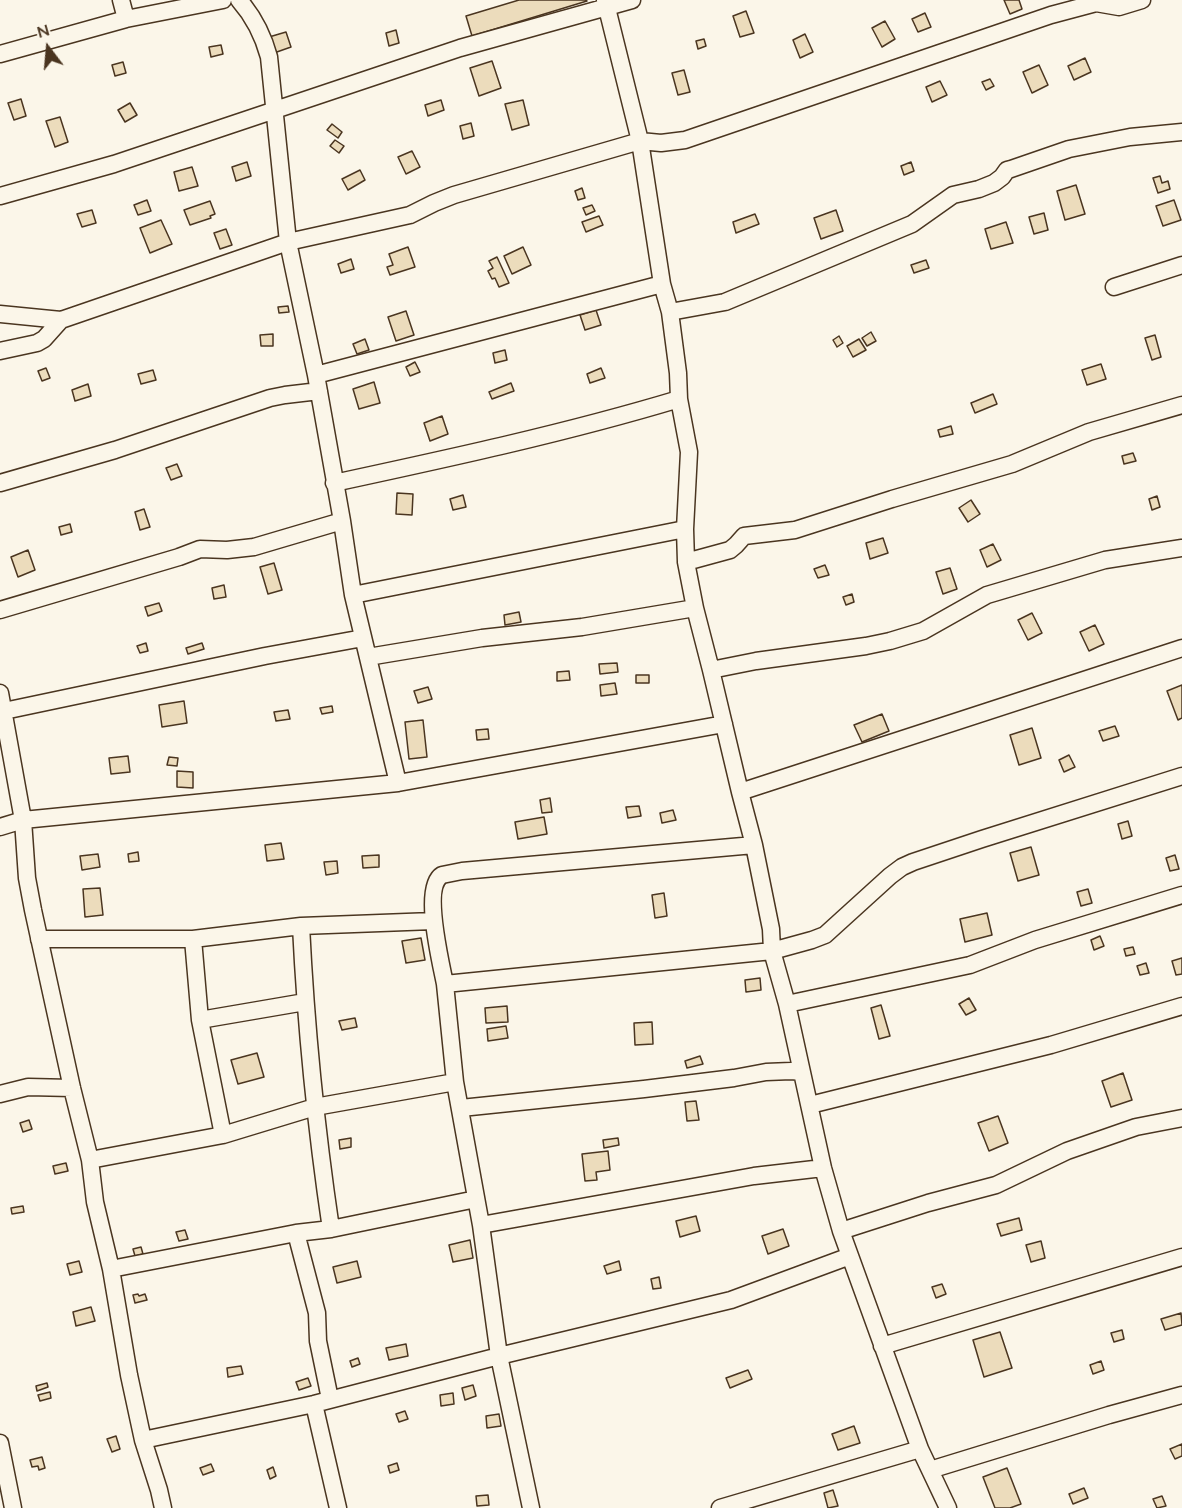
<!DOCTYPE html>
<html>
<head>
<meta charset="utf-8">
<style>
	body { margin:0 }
	#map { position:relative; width:1182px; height:1508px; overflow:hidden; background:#fbf6e9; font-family:Mulish,sans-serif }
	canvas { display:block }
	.north { position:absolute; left:18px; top:18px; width:60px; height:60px; -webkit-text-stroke:4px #fbf6e9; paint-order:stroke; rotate:344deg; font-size:16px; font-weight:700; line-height:24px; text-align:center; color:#4a3520 }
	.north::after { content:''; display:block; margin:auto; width:21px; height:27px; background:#4a3520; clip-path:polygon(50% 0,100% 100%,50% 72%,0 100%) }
</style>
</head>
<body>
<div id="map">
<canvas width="1182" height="1508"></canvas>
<div class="north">N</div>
</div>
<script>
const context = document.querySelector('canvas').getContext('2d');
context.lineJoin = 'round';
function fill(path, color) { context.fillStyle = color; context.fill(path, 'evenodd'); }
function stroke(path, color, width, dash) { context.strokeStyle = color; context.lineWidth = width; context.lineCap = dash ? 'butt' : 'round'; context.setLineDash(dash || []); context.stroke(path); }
const building = new Path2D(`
	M519 0H586L587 1 472 36 466 16Z
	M1004 0H1019L1022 9 1010 14Z
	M746 11 754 33 740 37 733 16Z
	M925 13 931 27 918 32 912 19Z
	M885 21 895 39 882 47 872 28Z
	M396 30 399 43 389 46 386 33Z
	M286 32 291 47 274 53 269 37Z
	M805 34 813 52 800 58 793 40Z
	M704 39 706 46 698 49 696 41Z
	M221 45 223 54 211 57 209 47Z
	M1085 58 1091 72 1074 80 1068 66Z
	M492 61 501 88 479 96 470 68Z
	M123 62 126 73 115 76 112 65Z
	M1039 65 1048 85 1032 93 1023 72Z
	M684 70 690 92 678 95 672 73Z
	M990 79 994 86 986 90 982 82Z
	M940 81 947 95 932 102 926 87Z
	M21 99 26 116 14 120 8 103Z
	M441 100 444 110 428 116 425 105Z
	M523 100 529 125 512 130 505 104Z
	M130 103 137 115 125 122 118 110Z
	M60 117 68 142 55 147 46 121Z
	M471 123 474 136 463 139 460 126Z
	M332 124 342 132 338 138 327 130Z
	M335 140 344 146 339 153 330 146Z
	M412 151 420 167 406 174 398 157Z
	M247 162 251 176 236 181 232 167Z
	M911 162 914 171 904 175 901 166Z
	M192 167 198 186 179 191 174 172Z
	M360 170 365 180 348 190 342 179Z
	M1160 176 1162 183 1168 181 1170 189 1158 193 1153 178Z
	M1076 185 1085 214 1065 220 1057 191Z
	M582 188 585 198 578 200 575 191Z
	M147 200 151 211 138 215 134 205Z
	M1174 200 1181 220 1163 226 1156 206Z
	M210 201 215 214 210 216 211 218 190 225 184 210Z
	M592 205 595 211 586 215 583 208Z
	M92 210 96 223 82 227 77 214Z
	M836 210 843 231 821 239 814 218Z
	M1044 213 1048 230 1034 234 1029 217Z
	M755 214 759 224 736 233 733 222Z
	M599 216 603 225 586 232 582 222Z
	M161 220 172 244 150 253 140 228Z
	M1006 222 1013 243 991 249 985 229Z
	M226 229 232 245 220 249 214 233Z
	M408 247 415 267 390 275 387 267 393 265 389 254Z
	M523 247 531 265 512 274 504 256Z
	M497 257 509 283 499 287 495 278 492 279 488 271 493 268 489 261Z
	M351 259 354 269 341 273 338 264Z
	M926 260 929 268 914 273 911 265Z
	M288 306 289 312 279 313 278 307Z
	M596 310 601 325 585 330 580 315Z
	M406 311 414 335 396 341 388 317Z
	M871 332 876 341 867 346 862 338Z
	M273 334V346H261L260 335Z
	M1155 335 1161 357 1152 360 1145 338Z
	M839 336 843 343 837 347 833 340Z
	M365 339 369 350 357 354 353 344Z
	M859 339 866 350 853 357 847 346Z
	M505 350 507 360 495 363 493 353Z
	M415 362 420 372 410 376 406 367Z
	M1101 364 1106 379 1087 385 1082 370Z
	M46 368 50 378 42 381 38 371Z
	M601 368 605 378 590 383 587 374Z
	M153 370 156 380 141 384 138 374Z
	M374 382 380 403 359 409 353 389Z
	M511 383 514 391 492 399 489 392Z
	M88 384 91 396 75 401 72 390Z
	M993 394 997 404 975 413 971 403Z
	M442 416 448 434 430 441 424 423Z
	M951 426 953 434 940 437 938 430Z
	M1133 453 1136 461 1124 464 1122 456Z
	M177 464 182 476 171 480 166 468Z
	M397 493 413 494 412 515 396 514Z
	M463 495 466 507 453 510 450 499Z
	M1157 496 1160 507 1152 510 1149 499Z
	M971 500 980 514 968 522 959 508Z
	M144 509 150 527 140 530 135 512Z
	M70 524 72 532 61 535 59 527Z
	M883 538 888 553 870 559 866 543Z
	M993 544 1001 560 987 567 980 550Z
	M28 550 35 570 18 577 11 557Z
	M274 563 282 590 268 594 260 567Z
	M825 565 829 575 818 578 814 569Z
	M950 568 957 589 943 594 936 572Z
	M224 585 226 597 214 599 212 588Z
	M852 594 854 602 846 605 843 597Z
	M159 603 162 611 148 616 145 607Z
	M519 612 521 622 505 625 504 615Z
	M1032 613 1042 633 1028 640 1018 620Z
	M1095 625 1104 644 1089 651 1080 632Z
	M146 643 148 651 140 653 137 646Z
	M202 643 204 649 188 654 186 648Z
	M617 663 618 672 600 674 599 664Z
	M569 671 570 680 557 681V672Z
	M636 675H649V683H636Z
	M615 683 617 694 601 696 600 685Z
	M1182 685V718L1178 720 1167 691Z
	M428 687 432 699 418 703 414 691Z
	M184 701 187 723 162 727 159 705Z
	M332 706 333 712 322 714 320 708Z
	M288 710 290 719 276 721 274 712Z
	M882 714 889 731 862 742 854 725Z
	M423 720 427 757 409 759 405 722Z
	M1115 726 1119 736 1103 741 1099 731Z
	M1032 728 1041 758 1019 765 1010 735Z
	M488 729 489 739 477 740 476 730Z
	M1069 755 1075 767 1064 772 1059 760Z
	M128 756 130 772 111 774 109 758Z
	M169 757 178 758 177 766 167 765Z
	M177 771 193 772V788L177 787Z
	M550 798 552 812 542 813 540 800Z
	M639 806 641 816 628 818 626 807Z
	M673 810 676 820 662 823 660 813Z
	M544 817 547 834 518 839 515 822Z
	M1128 821 1132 836 1122 839 1118 824Z
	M281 843 284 859 267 861 265 845Z
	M1031 847 1039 875 1018 881 1010 853Z
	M138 852 139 861 129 862 128 854Z
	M98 854 100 867 82 870 80 856Z
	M379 855V867L363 868 362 856Z
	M1175 855 1179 869 1170 871 1166 858Z
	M337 861 338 873 326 875 324 862Z
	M100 888 103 915 85 917 83 889Z
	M1088 889 1092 903 1081 906 1077 892Z
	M664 893 667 916 655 918 652 895Z
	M987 913 992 935 965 942 960 919Z
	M1100 936 1104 946 1094 950 1091 940Z
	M421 938 425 960 406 963 402 941Z
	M1133 947 1135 954 1126 956 1124 949Z
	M1182 958V974L1176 975 1172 961Z
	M1146 963 1149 973 1140 975 1137 966Z
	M760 978 761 990 746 992 745 980Z
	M969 998 976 1010 966 1015 959 1004Z
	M881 1005 890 1036 879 1039 871 1008Z
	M507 1006 508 1022 486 1023 485 1008Z
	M355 1018 357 1027 342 1030 339 1021Z
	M652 1022 653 1044 635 1045 634 1023Z
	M506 1026 508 1038 488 1041 487 1029Z
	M257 1053 264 1077 238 1084 231 1060Z
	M700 1056 703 1064 687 1068 685 1061Z
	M1123 1073 1132 1100 1111 1107 1102 1081Z
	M696 1101 699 1120 687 1121 685 1102Z
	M998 1116 1008 1143 989 1151 978 1123Z
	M29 1120 32 1129 23 1132 20 1123Z
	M351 1138V1147L340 1149 339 1140Z
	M618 1138 619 1145 604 1148 603 1140Z
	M608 1151 610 1170 596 1172 597 1180 585 1181 582 1154Z
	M66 1163 68 1171 55 1174 53 1166Z
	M23 1206 24 1212 12 1214 11 1208Z
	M696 1216 700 1231 680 1237 676 1221Z
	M1019 1218 1022 1230 1001 1236 997 1224Z
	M783 1229 789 1246 768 1254 762 1236Z
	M185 1230 188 1239 179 1241 176 1232Z
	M470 1240 473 1258 453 1262 449 1245Z
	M1041 1241 1045 1258 1031 1262 1026 1245Z
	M141 1247 143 1254 135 1256 133 1249Z
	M79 1261 82 1272 70 1275 67 1264Z
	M357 1261 361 1277 337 1283 333 1267Z
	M619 1261 621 1270 607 1274 604 1266Z
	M659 1277 661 1288 653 1289 651 1279Z
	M942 1284 946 1294 936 1298 932 1287Z
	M138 1294 139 1296 145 1294 147 1300 135 1303 133 1295Z
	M91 1307 95 1321 76 1326 73 1312Z
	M1181 1313 1182 1325 1165 1330 1161 1319Z
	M1122 1330 1124 1339 1114 1342 1111 1333Z
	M1000 1332 1012 1368 984 1377 973 1340Z
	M406 1344 408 1356 389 1360 386 1348Z
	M358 1358 360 1364 352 1367 350 1361Z
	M1101 1361 1104 1370 1093 1374 1090 1365Z
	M241 1366 243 1374 228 1377 227 1368Z
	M748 1370 752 1379 730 1388 726 1378Z
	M308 1378 311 1386 299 1390 296 1382Z
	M47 1383 48 1387 37 1391 36 1386Z
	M473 1385 476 1396 465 1400 462 1388Z
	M50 1392 51 1398 40 1401 38 1395Z
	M453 1393 454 1404 441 1406 440 1395Z
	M405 1411 408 1419 399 1422 396 1414Z
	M499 1414 501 1426 487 1428 486 1416Z
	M854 1426 860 1443 838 1450 832 1434Z
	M116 1436 120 1449 112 1452 107 1439Z
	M1182 1444V1456L1175 1459 1170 1449Z
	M42 1457 45 1468 39 1470 38 1466 32 1467 30 1460Z
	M397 1463 399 1470 390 1473 388 1466Z
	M211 1464 214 1471 203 1475 200 1468Z
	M273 1467 276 1476 270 1479 267 1470Z
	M1007 1468 1021 1504 1010 1508H995L983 1477Z
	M1084 1488 1088 1498 1073 1504 1069 1494Z
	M833 1490 838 1506 828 1508 824 1493Z
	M488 1495 489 1505 477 1506 476 1496Z
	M1162 1496 1166 1506 1157 1508 1153 1499Z`);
const minor = new Path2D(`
	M121 0 126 19
	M239 0C254 17 263 35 269 57L288 242 316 375 342 521 353 595 398 783
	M605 0 640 141 662 284 670 312 678 373 679 399 689 452 685 529 686 562 695 608 711 670 740 792 754 845 771 929 772 951 787 1004 823 1168 841 1231 920 1449 948 1508
	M0 54 126 19 223 0
	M0 196 114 164 460 48 632 0
	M1114 287 1182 265
	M670 312 725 302 912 224 953 195 979 189 994 183 1002 177 1007 170 1011 169 1069 149 1130 137 1182 132
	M0 314 61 320 288 242 410 215 434 203 454 195 640 141 661 143 685 140 1051 15 1096 3 1119 7 1142 0
	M0 351 37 343 44 339 61 320
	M316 375 662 284
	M0 483 115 450 270 398 285 395 319 391
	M334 483C450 458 566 433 679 399
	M686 562 730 550 736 545 744 536 795 530 892 499 1012 464 1089 432 1182 405
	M353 595 685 529
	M0 610 179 557 200 549 227 550 254 547 342 521
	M368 657 482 638 582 627 695 608
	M711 670 756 661 866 646 890 641 923 631 987 595 1105 560 1182 548
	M0 693 23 820 27 878 33 910 72 1088 90 1160 95 1202 111 1269 129 1375 143 1440 159 1490 163 1508
	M4 711 265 656 363 638
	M740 792 1182 648
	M0 827 23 820 398 783 724 724
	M301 926C306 1028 316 1128 331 1229
	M39 939H193L301 926 433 921
	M193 939 200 1020 223 1135
	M445 984C441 963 422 887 442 875L462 871 754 845
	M787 1004 970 965 1035 940 1182 895
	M200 1020 305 1002
	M0 1094 28 1087 72 1088
	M810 1105 1051 1045 1182 1006
	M461 1108 644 1089 734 1078 766 1072 791 1071 802 1072
	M90 1160 223 1135 315 1107 455 1082
	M481 1225 754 1176 823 1168
	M841 1231 928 1203 996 1185 1067 1151 1136 1127 1182 1118
	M296 1233 317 1313 318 1341 330 1399
	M111 1269 296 1233 331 1229 476 1199
	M882 1346 1182 1257
	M314 1404 338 1508
	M143 1440 314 1404 499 1356 731 1300 850 1256
	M0 1443 13 1508
	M930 1470 1109 1415 1182 1395
	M531 1508 499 1356 481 1225 455 1082 445 984 772 951 812 940 825 935 890 876 902 867 913 862 982 839 1182 776
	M720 1508 920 1449`);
fill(building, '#ecdcbc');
stroke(building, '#4a3520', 1.5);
stroke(minor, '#4a3520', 19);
stroke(minor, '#fbf6e9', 16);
</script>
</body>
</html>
